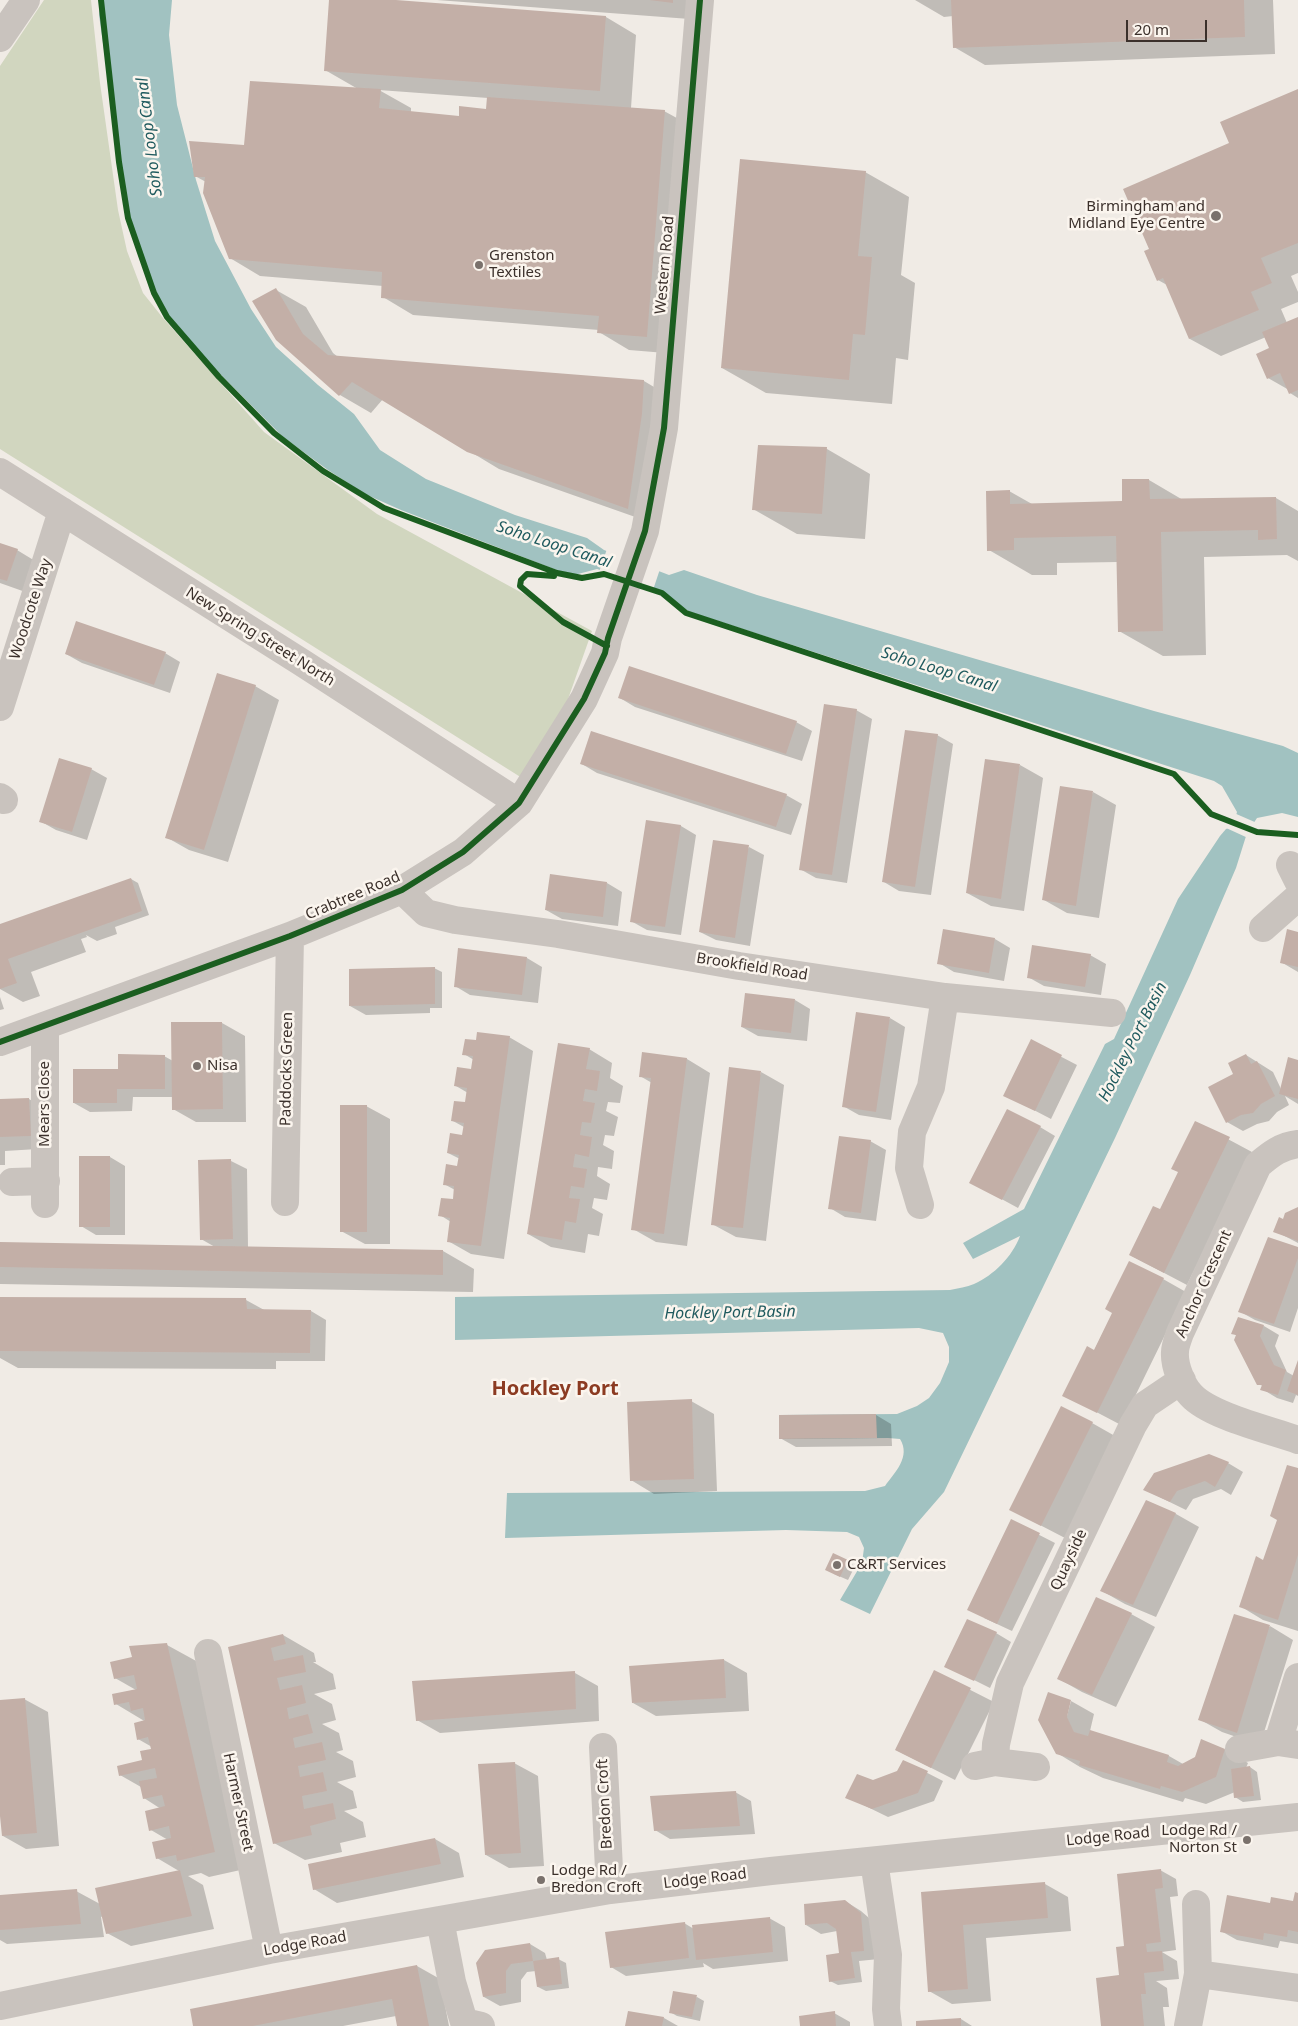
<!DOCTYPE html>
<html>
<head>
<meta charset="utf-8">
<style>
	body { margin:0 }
	#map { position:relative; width:1298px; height:2026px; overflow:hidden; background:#f0ebe5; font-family:"Noto Sans",sans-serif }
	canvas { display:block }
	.scale { position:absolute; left:1126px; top:20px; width:81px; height:22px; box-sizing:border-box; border:2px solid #3b302b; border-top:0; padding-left:6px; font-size:15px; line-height:18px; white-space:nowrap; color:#3b302b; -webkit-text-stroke:4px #fbf5ee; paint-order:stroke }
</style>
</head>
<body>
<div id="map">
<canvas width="1298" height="2026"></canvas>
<div class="scale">20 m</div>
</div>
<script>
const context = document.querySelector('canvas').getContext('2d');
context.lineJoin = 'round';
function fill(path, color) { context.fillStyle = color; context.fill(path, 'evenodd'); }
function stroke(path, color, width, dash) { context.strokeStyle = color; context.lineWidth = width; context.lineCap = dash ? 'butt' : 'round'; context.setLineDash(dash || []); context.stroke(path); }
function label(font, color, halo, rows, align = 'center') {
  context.font = font + ' "Noto Sans",sans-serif'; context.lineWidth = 5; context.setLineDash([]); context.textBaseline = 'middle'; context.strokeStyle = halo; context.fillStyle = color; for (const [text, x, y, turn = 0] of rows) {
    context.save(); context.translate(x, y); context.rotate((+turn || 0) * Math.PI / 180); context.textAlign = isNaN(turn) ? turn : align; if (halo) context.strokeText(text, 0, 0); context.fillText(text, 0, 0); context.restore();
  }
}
const green = new Path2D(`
	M44 0H91L100 83 118 210 127 251 143 293 163 318 264 432 377 514 592 631 567 702 522 778 0 449V66Z`);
const water = new Path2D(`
	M100 0H172L169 35 177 105 196 180 215 241 251 309 276 347 318 385 354 414 380 450 426 479 515 515 587 538 604 550 669 575 684 570 757 595 1154 711 1283 746 1298 753V817L1282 813 1257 818 1247 833 1236 868 1190 975 1115 1138 944 1492 912 1529 870 1614 840 1600 862 1563 864 1548 859 1537 847 1532 786 1530 505 1538 507 1493 865 1491 885 1486C895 1472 911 1457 900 1439L888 1438 779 1439V1415L897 1414 917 1406 929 1398 940 1383 949 1362V1347L943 1333 919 1328 455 1340V1297L950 1290C958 1288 967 1287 974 1284 994 1275 1012 1257 1020 1236L973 1259 963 1243 1024 1209 1105 1044 1114 1039 1178 899 1220 836 1226 829 1233 826 1237 812 1222 786 1214 781 690 612 674 602 663 591 597 569 578 574H567L401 510 365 494 328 470 283 437 205 359 162 309 141 261 127 213 99 15Z`);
const pier = new Path2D(`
	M607 549 660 569 653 590 599 572Z
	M1234 813 1257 823 1248 838 1224 827 1231 824Z`);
const shadow = new Path2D(`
	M330 0H379L606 17 636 35 631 108 664 111 695 128 678 354 629 350 599 332V330L413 315 383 297V286L260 276 230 258 206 182 195 176 245 146 358 89 325 70ZM379 90 488 98 487 110 460 117 411 112V108Z
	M437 0H705L703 20Z
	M915 0H1273L1275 54 985 65 954 47 953 16 944 17Z
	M1298 90V273L1291 276 1298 292V302L1281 309 1287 323 1298 318V398L1290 393 1289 390 1268 378 1271 349 1266 337 1221 356 1190 339 1167 285 1158 280 1151 250 1230 144Z
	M865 172 909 197 901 275 915 283 908 360 896 358 892 404 766 393 722 368Z
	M276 290 306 307 333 353 338 357 644 381 674 399 658 525 499 469 383 399 371 413 340 395 277 340Z
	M759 446 827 449 870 474 865 539 797 534 753 509Z
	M1149 480 1183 500 1276 498 1298 511V561L1287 555 1204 557 1206 655 1163 656 1119 631 1118 562 1057 563V575H1032L989 550 1009 491 1032 504 1123 503Z
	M0 545 17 550 40 564 31 594 0 583Z
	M165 653 180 662 170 693 82 663 66 654Z
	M255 686 279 700 228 862 189 850 166 837Z
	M620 698 796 722 812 731 802 761 635 707Z
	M856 710 872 719 847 883 816 878 800 869Z
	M937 735 953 744 931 895 899 891 884 882Z
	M582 764 786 795 802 804 791 835 597 773Z
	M1020 765 1043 778 1024 911 991 906 967 893Z
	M91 769 107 778 87 840 56 830 40 821Z
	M1093 792 1116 805 1099 918 1067 913 1044 900Z
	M647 821 681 826 696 835 681 935 647 930 631 921Z
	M749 847 764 855 750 946 716 940 700 932Z
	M131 879 138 883 149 915 115 927 117 934 97 941 86 935 87 937 81 939 86 952 31 972 40 996 23 1002 0 989V926Z
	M607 883 622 892 618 926 562 919 546 910Z
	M1298 933V972L1281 962Z
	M995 939 1010 948 1004 981 954 972 939 963Z
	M1090 955 1106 964 1101 995 1044 986 1028 977Z
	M527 958 542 967 538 1003 470 995 455 986Z
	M434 968 442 972V1008H430V1013L366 1015 350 1006Z
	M0 997 4 1009 0 1010Z
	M795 1000 810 1009 807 1041 758 1036 742 1027Z
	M890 1018 905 1027 891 1120 859 1115 843 1106Z
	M222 1023 245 1036 246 1122H196L173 1109V1097H133L132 1111 90 1112 74 1103 119 1070 164 1056 173 1061V1024Z
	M509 1037 533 1051 504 1259 471 1254 448 1241 451 1222 440 1215 454 1201 455 1190 444 1184 458 1167 460 1159 448 1153 463 1136 464 1127 453 1121 466 1104 468 1093 456 1086 472 1070 474 1060 464 1054 477 1041Z
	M1031 1041 1077 1065 1051 1119 1005 1095Z
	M589 1049 612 1063 610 1078 623 1086 620 1103 608 1102 606 1111 618 1117 614 1136 605 1135 603 1145 614 1151 612 1169 598 1167 597 1176 610 1184 607 1200 594 1198 592 1208 603 1214 599 1236 588 1234 585 1253 551 1247 528 1234Z
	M1246 1055 1273 1072 1281 1089 1298 1061V1104L1285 1096 1289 1105 1277 1112 1269 1121 1257 1124 1243 1131 1227 1122 1235 1075Z
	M687 1059 710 1073 687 1246 656 1242 633 1229 652 1083 640 1076Z
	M761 1072 784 1085 766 1241 736 1237 712 1224Z
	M29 1099 52 1113 54 1148 5 1151V1165H0V1101Z
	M366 1106 390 1119V1244H365L341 1231Z
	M1196 1122 1252 1152 1187 1285 1130 1255 1160 1211 1180 1172Z
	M1040 1127 1055 1136 1018 1208 985 1190Z
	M870 1141 886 1150 876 1221 845 1217 830 1208Z
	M110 1157 125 1166V1235H96L81 1226Z
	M199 1161H231L247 1169 248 1248 443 1251 474 1269 473 1292 0 1284V1244L215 1247 201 1239Z
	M1298 1208V1243L1275 1231Z
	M1298 1248V1308L1290 1332 1255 1320 1239 1311Z
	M1163 1279 1186 1292 1121 1425 1064 1395 1094 1351 1113 1313Z
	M0 1299 246 1300 266 1311H311L326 1320 325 1361H276V1369L18 1368 0 1358Z
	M1264 1326 1279 1335 1275 1346 1287 1372 1294 1376 1298 1363V1396L1296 1395 1293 1403 1277 1398 1262 1389 1263 1386 1258 1384 1237 1336 1233 1333Z
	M691 1401 714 1414 717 1491 654 1494 631 1480Z
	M876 1415 891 1424 892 1446 796 1447 780 1438Z
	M1092 1423 1115 1436 1065 1538 1011 1510Z
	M1228 1463 1243 1472 1231 1495 1221 1489 1193 1499 1186 1510 1145 1490Z
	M1298 1469V1631L1263 1620 1240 1606 1264 1562Z
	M1147 1501 1176 1514 1199 1527 1156 1617 1125 1604 1102 1591Z
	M1012 1521 1055 1543 1012 1631 984 1618Z
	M834 1555 855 1566 848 1580 834 1574Z
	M1131 1614 1155 1627 1116 1707 1082 1692 1059 1679Z
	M1270 1626 1293 1640 1260 1745 1222 1732 1199 1719Z
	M996 1633 1011 1642 990 1688 946 1666Z
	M283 1635 314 1653 316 1662H313L333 1674 336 1689 314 1694 332 1704 336 1720 322 1724 339 1733 343 1750 336 1752 353 1761 356 1777 337 1782 353 1791 357 1808 344 1811 363 1822 366 1837 340 1843 342 1852 305 1860 274 1843 230 1648Z
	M167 1645 198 1662 245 1869 209 1877 201 1873 188 1876 203 1885 214 1929 131 1946 107 1933 103 1916 101 1917 104 1937 7 1944 0 1940V1896L76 1891 100 1904 179 1871 157 1858 168 1840 151 1830 161 1809 144 1798 141 1787 120 1775 143 1761 152 1750V1747L138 1739 146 1722 116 1704 136 1690 115 1678 133 1658Z
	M724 1660 747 1673 749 1711 656 1716 633 1703Z
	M935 1672 994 1702 955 1780 896 1750Z
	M575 1673 598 1686 599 1721 440 1733 417 1720Z
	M24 1699 48 1712 59 1846 26 1849 3 1836 0 1802V1701Z
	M1071 1701 1094 1714 1090 1731 1169 1756 1183 1764 1196 1758 1202 1741 1225 1750 1248 1763 1246 1768 1250 1767 1257 1772 1261 1800 1243 1802 1235 1797V1792L1206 1804 1185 1798 1183 1802 1103 1778 1080 1767 1057 1753Z
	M904 1761 943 1781 934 1801 888 1817 847 1797 873 1782 898 1772Z
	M514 1763 538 1776 544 1866 509 1868 486 1855Z
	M735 1792 751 1801 755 1834 670 1839 655 1830Z
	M435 1839 459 1853 464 1877 337 1903 314 1889Z
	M1160 1870 1176 1879 1178 1896 1170 1897 1176 1950 1162 1952 1177 1961 1179 1979 1156 1981 1167 1988 1169 2007H1163L1165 2026H1102L1120 1976 1125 1947Z
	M1045 1884 1068 1897 1071 1931 986 1938 991 2001 952 2004 929 1991 922 1893Z
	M1298 1894V1944L1280 1941 1278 1948 1237 1940 1221 1931 1271 1904 1294 1902Z
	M845 1901 861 1911 876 1924 879 1959 859 1961 862 1982 838 1985 830 1981 843 1954 837 1931 821 1934 806 1925Z
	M769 1918 785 1927 788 1961 713 1969 703 1963 704 1967 626 1976 611 1967 684 1923 694 1929Z
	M530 1944 545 1953 547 1960 558 1959 566 1963 569 1988 546 1991 538 1987 536 1971 527 1972 521 1980V2002L500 2006 484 1997 477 1964Z
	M417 1966 440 1979 449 2026H398L396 2016 343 2026H195Z
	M697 1997 704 2001 700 2021 677 2016 670 2012Z
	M834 2013 850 2022V2026H801Z
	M664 2018 678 2026H626Z
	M961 2019 972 2026H917Z`);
const building = new Path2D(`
	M329 0H396L606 16 600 91 324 71Z
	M649 0H673V3Z
	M951 0H1244L1245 37 953 48Z
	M250 81 381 89 379 108 459 116V106L486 109 487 97 665 110 647 337 597 333 599 316 381 298 382 272 229 259 203 193 205 177H194L189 141 244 145Z
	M1298 89V243L1261 258 1272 283 1251 292 1259 310 1189 339 1163 278 1157 281 1144 251 1149 249 1123 189 1229 143 1220 122Z
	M740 159 866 171 858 256 872 257 865 335 853 334 849 380 721 368Z
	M276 288 303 334 328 355 644 380 642 414 628 509 467 452 352 382 339 396 276 340 252 301Z
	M1298 317V390L1289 394 1280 373 1267 379 1256 354 1269 348 1262 332Z
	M758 445 827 447 822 514 752 510Z
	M1122 479H1149L1150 499 1276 497 1277 539 1258 540V530L1161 532 1163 631 1118 632 1116 536 1014 538V550L987 551 986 491 1010 490V504L1122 501Z
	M0 543 18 549 7 581 0 579Z
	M76 621 166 652 154 685 65 654Z
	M629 666 797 721 786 754 618 698Z
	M217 673 256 685 204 850 165 838Z
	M824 704 857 709 832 875 799 870Z
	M905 730 938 734 915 887 882 882Z
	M591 731 787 794 776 827 580 764Z
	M59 758 92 768 72 832 39 822Z
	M985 759 1020 764 1001 899 966 893Z
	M1060 786 1093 791 1076 906 1042 900Z
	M646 820 681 825 665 927 630 922Z
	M713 840 749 845 735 938 699 932Z
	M550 874 607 882 603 917 545 910Z
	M131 878 142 911 8 959 17 983 0 989V924Z
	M943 929 995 938 989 973 937 964Z
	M1287 929 1298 932V967L1280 963Z
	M1032 945 1091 954 1085 987 1027 978Z
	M458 948 527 957 522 995 454 987Z
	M435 967V1004L349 1006V969Z
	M745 993 795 999 791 1033 741 1027Z
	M856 1012 890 1017 876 1112 842 1107Z
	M171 1022H222L223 1109 172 1110Z
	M477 1032 510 1036 481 1246 447 1242 450 1218 438 1216 441 1198 453 1199 454 1186 443 1185 446 1164 457 1166 459 1155 447 1153 450 1133 462 1135 464 1123 451 1121 454 1101 465 1102 467 1088 454 1086 457 1067 471 1069 473 1056 462 1055 465 1039 476 1040Z
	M1031 1039 1062 1055 1035 1111 1003 1096Z
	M558 1043 590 1048 586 1069 600 1071 597 1091 585 1089 583 1101 595 1103 591 1123 582 1122 580 1135 592 1137 589 1157 575 1154 573 1167 587 1169 584 1188 571 1186 569 1198 580 1199 576 1223 565 1221 562 1240 527 1234Z
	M642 1052 687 1058 664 1234 631 1230 651 1078 639 1077Z
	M118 1054 165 1055V1089H117V1103H73V1069H118Z
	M1246 1054 1251 1064 1257 1061 1275 1096 1261 1104 1253 1113 1241 1115 1226 1123 1208 1087 1233 1074 1228 1063Z
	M1288 1057 1298 1060V1099L1279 1094Z
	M729 1067 761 1071 743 1228 711 1225Z
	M29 1098 31 1136 0 1137V1099Z
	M340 1105H367V1232H340Z
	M1007 1109 1041 1126 1002 1200 969 1183Z
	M1195 1121 1230 1137 1164 1273 1129 1255 1153 1206 1160 1209 1178 1172 1171 1169Z
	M839 1136 871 1140 861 1213 828 1209Z
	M79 1156H110V1227H79Z
	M231 1159 233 1239 200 1240 198 1160Z
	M1298 1207V1241L1273 1232 1279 1217 1283 1219 1285 1213Z
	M1268 1237 1298 1247V1258L1274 1324 1238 1312Z
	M0 1242 443 1250V1275L0 1267Z
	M1129 1261 1164 1278 1097 1413 1062 1396 1087 1346 1094 1350 1112 1313 1105 1309Z
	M0 1297 246 1298 247 1309 311 1310 310 1353 0 1351Z
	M1238 1317 1264 1325 1260 1336 1274 1365 1286 1370 1278 1395 1260 1390 1262 1385H1257L1234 1340 1236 1335 1231 1334Z
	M1298 1360V1395L1287 1391Z
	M692 1399 694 1479 630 1481 627 1402Z
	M1061 1406 1093 1422 1041 1526 1009 1510Z
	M876 1414 877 1438 779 1439V1415Z
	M1209 1454 1229 1462 1215 1487 1205 1481 1177 1491 1170 1502 1143 1490 1154 1473Z
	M1287 1465 1298 1468V1555L1278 1620 1239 1607 1256 1556 1263 1560 1277 1520 1270 1516Z
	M1146 1500 1176 1513 1133 1605 1100 1591Z
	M1011 1519 1040 1533 997 1624 967 1610Z
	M833 1553 848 1560 840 1577 825 1570Z
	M1096 1597 1132 1613 1092 1695 1057 1679Z
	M1234 1614 1270 1625 1237 1733 1198 1720Z
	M967 1619 997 1632 974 1681 944 1667Z
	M283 1634 286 1644 271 1648 274 1661 303 1655 306 1672 277 1678 280 1690 302 1685 306 1703 287 1708 289 1719 308 1714 313 1733 293 1738 295 1748 322 1742 326 1760 298 1766 300 1777 323 1772 327 1791 302 1796 304 1809 333 1803 336 1819 310 1826 312 1835 273 1844 228 1647Z
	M167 1643 215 1852 177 1861 176 1855 156 1859 152 1842 171 1838 169 1826 149 1831 145 1811 165 1806 162 1795 143 1799 139 1781 157 1778 155 1768 119 1776 117 1766 142 1760 140 1751 151 1749 148 1737 137 1740 134 1723 145 1720 143 1708 131 1711 129 1702 114 1705 112 1694 137 1689 134 1675 114 1679 110 1662 132 1657 129 1646Z
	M724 1659 726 1698 632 1703 629 1666Z
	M934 1670 971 1688 931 1768 895 1750Z
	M575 1671 576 1709 416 1721 412 1681Z
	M1048 1692 1071 1700 1067 1717 1074 1732 1088 1736 1090 1730 1169 1755 1167 1762 1178 1766 1195 1757 1201 1739 1225 1749 1216 1777 1182 1792 1161 1786 1160 1789 1079 1765 1080 1761 1056 1754 1038 1720Z
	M25 1698 37 1833 2 1836 0 1816V1700Z
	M903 1760 928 1771 918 1793 872 1809 845 1798 857 1774 873 1780 897 1771Z
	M515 1762 521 1853 485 1855 478 1764Z
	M1250 1766 1254 1796 1234 1798 1231 1769Z
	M736 1791 740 1826 654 1831 650 1796Z
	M435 1838 441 1864 313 1890 308 1864Z
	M1161 1869 1163 1888 1155 1889 1161 1942 1146 1944 1147 1952 1162 1951 1164 1971 1144 1973 1146 1994H1141L1144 2026H1101L1096 1978 1119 1975 1116 1947 1124 1946 1117 1874Z
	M180 1870 192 1916 106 1934 95 1888Z
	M1045 1882 1048 1918 963 1925 968 1989 928 1992 921 1892Z
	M77 1889 81 1924 0 1930V1895Z
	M1295 1892 1298 1893V1932L1288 1930 1287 1937 1264 1933 1263 1940 1220 1932 1227 1895 1270 1903 1271 1897 1293 1901Z
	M845 1900 861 1913 864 1951 851 1952 855 1978 829 1982 826 1955 839 1953 836 1929 827 1923 805 1925 804 1904Z
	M770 1917 773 1952 696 1960 692 1925Z
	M685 1922 689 1958 610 1968 605 1932Z
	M530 1943 533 1961 511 1964 506 1971V1993L483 1997 476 1963 485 1950Z
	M559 1957 562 1984 537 1987 533 1961Z
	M417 1965 429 2026H397L392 1999 253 2026H193L190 2009Z
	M673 1991 697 1995 692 2017 669 2013Z
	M628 2011 664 2017 662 2026H625Z
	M835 2011 836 2026H800L799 2016Z
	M961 2018V2026H916V2021Z`);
const minor = new Path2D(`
	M0 38 26 0
	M0 472 301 662 519 803
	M0 707 62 511
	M0 797 4 800
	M1290 865 1298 881
	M402 890 426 913 455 920 558 934 739 966 945 997 1112 1013
	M1263 928 1298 897
	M45 1026V1204
	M0 1042 290 936 402 890 463 852 519 803 584 699 605 653 608 638 645 531 664 428 700 0
	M1298 1144C1281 1146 1271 1154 1258 1165L1180 1333C1178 1339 1175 1346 1175 1352 1174 1365 1182 1386 1191 1395 1210 1416 1270 1430 1298 1440
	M12 1182 46 1181
	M285 1202 290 936
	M920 1205 909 1168 912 1132 931 1087 945 997
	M208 1653 269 1950
	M1278 1742 1298 1677
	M603 1747 610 1890
	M1239 1749 1278 1742 1298 1745
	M995 1762 996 1744 1010 1683 1133 1425 1145 1405 1182 1380
	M975 1766 995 1762 1036 1767
	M874 1861 888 1955 886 2009 888 2026
	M440 1920 452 1982 464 2022 481 2026
	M1198 1974 1298 1988
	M0 2006 269 1950 610 1890 771 1871 1298 1817
	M1188 2026 1198 1974 1196 1904`);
const cycleway = new Path2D(`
	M101 0 119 162 128 218 154 293 167 317 219 377 274 433 323 471 384 508 557 573 582 578 604 574 662 593 686 613 1174 774 1211 814 1257 832 1298 835
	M554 576 527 574 521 580 520 586 563 622 607 646
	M0 1042 290 936 402 890 463 852 519 803 584 699 605 653 608 638 645 531 664 428 700 0`);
const markers = [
	[1216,216,6,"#7a716c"],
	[479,265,5,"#7a716c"],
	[197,1066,5,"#7a716c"],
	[837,1565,5,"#7a716c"],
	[1247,1840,5,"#7a716c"],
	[541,1880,5,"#7a716c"]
];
const poiNames = [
	["Birmingham and",1205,207,"right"],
	["Midland Eye Centre",1205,224,"right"],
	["Grenston",489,256],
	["Textiles",489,273],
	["Nisa",207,1066],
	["C&RT Services",847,1565],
	["Lodge Rd /",1237,1831,"right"],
	["Norton St",1237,1848,"right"],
	["Lodge Rd /",551,1871],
	["Bredon Croft",551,1888]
];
const streetNames = [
	["Western Road",665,265,-85],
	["Woodcote Way",31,609,-72],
	["New Spring Street North",260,637,32],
	["Crabtree Road",353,896,-23],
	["Brookfield Road",752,967,9],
	["Paddocks Green",287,1069,-89],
	["Mears Close",45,1104,-90],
	["Anchor Crescent",1204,1284,-66],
	["Quayside",1069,1560,-65],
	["Harmer Street",238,1802,78],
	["Bredon Croft",605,1804,-93],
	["Lodge Road",1108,1837,-6],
	["Lodge Road",705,1879,-7],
	["Lodge Road",305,1944,-10]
];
const waterNames = [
	["Soho Loop Canal",150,137,-97],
	["Soho Loop Canal",554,545,18],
	["Soho Loop Canal",939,670,17],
	["Hockley Port Basin",1133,1042,-63],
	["Hockley Port Basin",730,1313,-1]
];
const districtNames = [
	["Hockley Port",555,1389]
];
fill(green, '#d1d6bf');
fill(water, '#a1c2c1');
fill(pier, '#f0ebe5');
fill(shadow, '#0003');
fill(building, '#c3afa7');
stroke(minor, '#c9c3be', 28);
stroke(cycleway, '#1b5e20', 6);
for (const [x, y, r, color] of markers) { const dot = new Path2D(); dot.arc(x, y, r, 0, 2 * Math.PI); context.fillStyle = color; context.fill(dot); stroke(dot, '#fbf5ee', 2); }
label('15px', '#3b302b', '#fbf5ee', poiNames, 'left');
label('15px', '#3b302b', '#fbf5ee', streetNames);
label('italic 16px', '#1f5a5e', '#fbf5ee', waterNames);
label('bold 20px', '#8c3b22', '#fbf5ee', districtNames);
</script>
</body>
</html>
